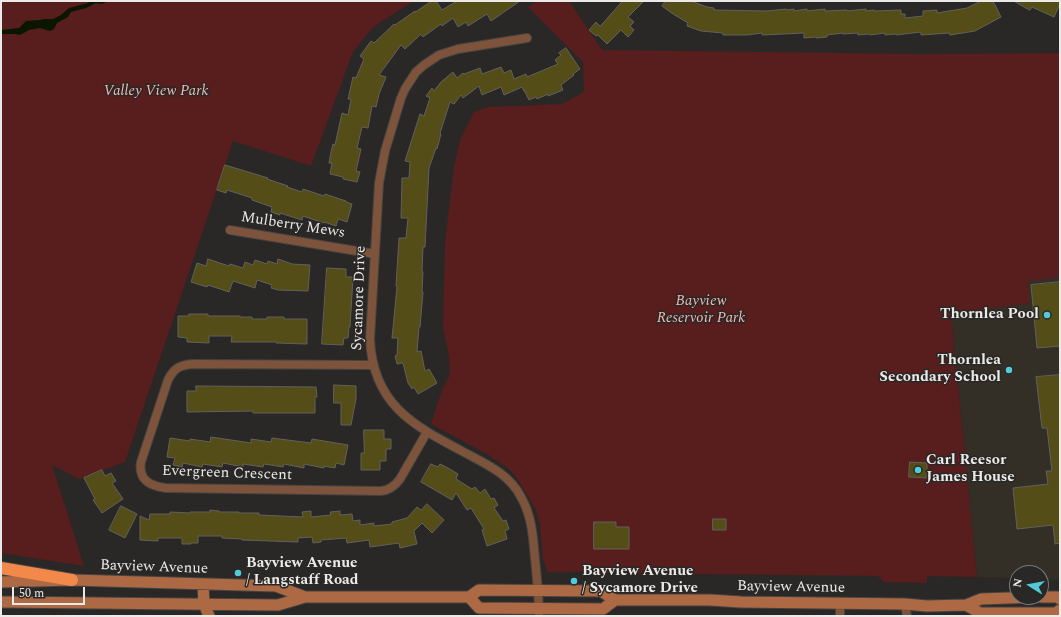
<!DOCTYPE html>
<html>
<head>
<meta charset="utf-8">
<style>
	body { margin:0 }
	#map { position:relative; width:1061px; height:617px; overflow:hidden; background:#2a2826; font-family:Spectral,serif }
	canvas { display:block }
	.frame { position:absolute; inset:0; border:2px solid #ebeae8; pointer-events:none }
	.north { position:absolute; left:1009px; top:565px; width:40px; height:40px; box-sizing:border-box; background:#2a2826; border:1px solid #777674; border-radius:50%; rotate:281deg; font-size:11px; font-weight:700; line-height:16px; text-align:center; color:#ebeae8 }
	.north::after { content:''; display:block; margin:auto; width:14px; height:18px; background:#52cbd8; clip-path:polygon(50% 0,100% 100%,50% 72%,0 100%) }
	.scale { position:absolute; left:12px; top:587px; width:73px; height:18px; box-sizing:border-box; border:2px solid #ebeae8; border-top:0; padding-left:5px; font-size:12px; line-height:14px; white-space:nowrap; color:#ebeae8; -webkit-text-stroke:3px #2a2826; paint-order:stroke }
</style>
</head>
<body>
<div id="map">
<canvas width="1061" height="617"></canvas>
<div class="frame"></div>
<div class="north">N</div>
<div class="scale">50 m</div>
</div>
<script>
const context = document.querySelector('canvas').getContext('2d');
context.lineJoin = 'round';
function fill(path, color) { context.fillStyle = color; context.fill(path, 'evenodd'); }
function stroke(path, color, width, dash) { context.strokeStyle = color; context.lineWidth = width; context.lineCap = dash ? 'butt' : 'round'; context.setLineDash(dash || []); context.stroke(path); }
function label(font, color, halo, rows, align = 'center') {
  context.font = font + ' Spectral,serif'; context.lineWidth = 3; context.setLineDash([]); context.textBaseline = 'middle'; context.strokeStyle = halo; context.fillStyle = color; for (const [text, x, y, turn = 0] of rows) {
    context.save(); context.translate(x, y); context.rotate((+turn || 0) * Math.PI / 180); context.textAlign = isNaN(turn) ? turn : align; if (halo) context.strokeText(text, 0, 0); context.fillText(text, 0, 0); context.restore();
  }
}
const built = new Path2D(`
	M1060 53V580L1041 579V573H1017V578L977 577 951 314Z`);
const green = new Path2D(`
	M1 1H413L372 28 353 52 311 166 233 141 125 462 79 479 52 465 84 566 1 553Z
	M538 1H569L602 50 922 54 1060 53V277L1028 281 1030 303 951 314 977 577 927 576V583L884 582 878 576 601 573C584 570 565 573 548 572L543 560 540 525 535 508 526 493 514 474 506 467 487 454 431 424 441 393 450 374 449 356 443 327 445 242 454 167 460 140 474 112 488 107 562 104 584 92 583 62 528 7Z`);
const water = new Path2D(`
	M90 1H108L102 4 96 3 86 8 71 12 68 17 57 23 54 29 50 31 40 28 29 30 20 35 15 34H1V30L19 28 26 21 40 20 44 19H53L61 15 69 8 88 3Z`);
const building = new Path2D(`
	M432 1H436L442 10 457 1H520L491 21 487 14 468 26 466 22 458 27 453 18 442 26 441 24 423 37 421 34 405 49 401 45 379 75 386 77 379 94 376 107 372 106 368 128 362 127 357 148 361 149 356 171 360 172 357 182 343 179V177L330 174 332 163H329L331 152 333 144 335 145 342 113 348 115 351 99H348L353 77 356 78 364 59 360 56 371 41 374 43 394 24 395 25 415 11V12Z
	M623 1H644L628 17 634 22 630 26 634 30 628 37 621 30 607 44 598 35 596 36 589 30 596 22 600 26Z
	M666 1H691L707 7 714 8V10L767 11 786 9V10L794 9V11L807 9V11L825 9V11L847 10V11L866 9V11L874 10V11L901 10V14H905V18L923 16V11L937 10V13L967 8 981 1H993L1001 17 975 31 950 35 949 33 921 35V32L896 35V34L885 35V33L870 35 869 34 858 35V33L843 34V33L827 35V37L816 38V37L804 38V33L762 35V33L747 35H723V33L701 31 687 26 688 23 673 14 662 6Z
	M1014 1H1060V4L1054 17 1032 7 1030 10Z
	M566 48 580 69 573 74 574 75 561 85 563 90 548 96V94L537 99 536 97 529 100 524 90V91L522 87 504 95 501 87 482 95 479 86 463 98 461 95 454 104 450 102 440 133 441 134 437 149 436 148 429 168 425 247H423L422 271 423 272 422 291 423 292 420 327H419L417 352 421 351 425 371 429 369 437 383 418 394 414 387 412 389 408 383 403 363 397 364 395 356 397 355 398 338H392L397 287 396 286 399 238H406L408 218H401L402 178H409L410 162 405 161 420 114 424 116 430 98 426 96 432 88 434 91 441 82 453 72 457 78 463 73 464 74 480 68 482 74 501 67 504 73 511 70 514 79 526 74 527 77 558 64 555 60 561 55 559 53Z
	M225 165 268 178 267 179 288 186 287 187 302 192 303 189 324 196 325 194 346 201V202L352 204 347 222 338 219 336 226 324 222V223L303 216 302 220 280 213V215L271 212 272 207 252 200V198L227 190 226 193 217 190Z
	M208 259 229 266 230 264 243 268 245 262 253 265 255 260 267 264 268 261 277 264 278 259 292 264 310 265 308 291 278 290 271 288 272 285 257 280 255 288 233 281 229 292 208 285 207 287 191 282 197 263 206 266Z
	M327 268 346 269V277H353L350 327H349L348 338H344L343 345 322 344Z
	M1060 282V346L1037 348 1031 285Z
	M189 314H208V316H240V317H252V319H267V317H284V319H307V344L276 343V342H231L232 336H209V343L187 342V338L178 337V316H189Z
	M1060 375V543L1055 544 1053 525 1017 529 1013 488 1048 484 1046 471H1052L1047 428H1042L1036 377Z
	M334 385 356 386V399L351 425H341V403H334Z
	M196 386 316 387 317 397H315V413H253V411L187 412V391H196Z
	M364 430H384V439H391V449H386V461H380V470H361V453H364Z
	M211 437 251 443V439L271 442 272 438 311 443 312 439 348 445 344 465 336 463 335 468 324 466V468L304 464V468L284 464 283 467 264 464 263 467 243 464V467L223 463 222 467 203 464 202 467 183 463 182 467 173 465 175 458 167 457 170 438 190 441V439L210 442Z
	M910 462 927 463V478L909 477Z
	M431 464 438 467 440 464 448 468 458 474 456 479 472 489 475 487 480 493 485 489 491 499 494 498 498 505 494 508 503 521 506 520 509 529 505 531 507 539 487 546 482 530 484 529 471 508 467 510 456 493 452 500 421 482Z
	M102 470 105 476 111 473 116 481 112 483 123 499 102 513 93 500 95 499 84 478Z
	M427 504 444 520 432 533 422 523 414 531 417 544 400 548 399 543 370 547 369 540 347 543 346 538 321 540V542L313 543 312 537 298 538V542L242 540V539L222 538V536H198V543H191V544H182V538H158V541L140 540V516L149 520 150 514H170V512L190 513V512H210V510L219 511V512H239V513H259V515L303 517 302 512 311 511V517L331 515 330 512 340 511V515L352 514 353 521 360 520V525L374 523V526L392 524V522L407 518 417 507 421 510Z
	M121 506 137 514 125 538 109 530Z
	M713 519H726V530H713Z
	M594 522H616V527H629V549H594Z`);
const street = new Path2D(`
	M527 38 458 49 439 55 424 65 416 72 405 89 401 98 385 151 379 183 370 339C373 409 419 428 473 457 492 467 511 477 521 497 532 516 533 537 535 559 537 578 539 597 539 616
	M230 230 375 254
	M373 365 193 364C180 365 174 368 168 380L141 462C138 480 150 486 166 488L381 491C390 490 395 486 400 479L427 432
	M840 604V616
	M905 604 907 616`);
const secondary = new Path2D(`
	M1 582 72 580 276 586 305 597
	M203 584 204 604 209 616
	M469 597 479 608 603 609 615 600
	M1041 597H1058L1060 599
	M1 602 278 605 305 597H469L479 590 601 591 615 600H710L741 602 905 604 927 606 966 605 981 599 1036 597
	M966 605 980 613H1056L1060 610`);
const highway = new Path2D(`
	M1 568 72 580`);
const markers = [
	[1047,315,4,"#52cbd8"],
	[1009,370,4,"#52cbd8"],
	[918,470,4,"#52cbd8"],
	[238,573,4,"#52cbd8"],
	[574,581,4,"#52cbd8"]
];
const parkNames = [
	["Valley View Park",156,92],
	["Bayview",701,302],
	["Reservoir Park",701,319]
];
const streetNames = [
	["Mulberry Mews",293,226,9],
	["Sycamore Drive",360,298,-88],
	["Evergreen Crescent",227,474,2],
	["Bayview Avenue",154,568,2],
	["Bayview Avenue",791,588,1]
];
const poiNames = [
	["Thornlea Pool",1039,315,"right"],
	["Thornlea",1001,361,"right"],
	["Secondary School",1001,378,"right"],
	["Carl Reesor",926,461],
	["James House",926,478],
	["Bayview Avenue",246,564],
	["/ Langstaff Road",246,581],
	["Bayview Avenue",582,572],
	["/ Sycamore Drive",582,589]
];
fill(built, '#332e26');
fill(green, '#581d1d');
fill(water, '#0b1600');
fill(building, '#544d18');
stroke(building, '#61615d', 1);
stroke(street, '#454341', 10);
stroke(secondary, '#454341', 13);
stroke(highway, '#454341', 14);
stroke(street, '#7e533b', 8);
stroke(secondary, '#ad6943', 11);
stroke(highway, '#f2894a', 12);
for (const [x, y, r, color] of markers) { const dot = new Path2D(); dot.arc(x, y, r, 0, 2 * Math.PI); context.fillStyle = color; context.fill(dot); stroke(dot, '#2a2826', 1.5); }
label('italic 15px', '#f3b6b2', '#2a2826', parkNames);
label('15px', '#ebeae8', '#2a2826', streetNames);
label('bold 15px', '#ebeae8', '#2a2826', poiNames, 'left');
</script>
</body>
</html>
